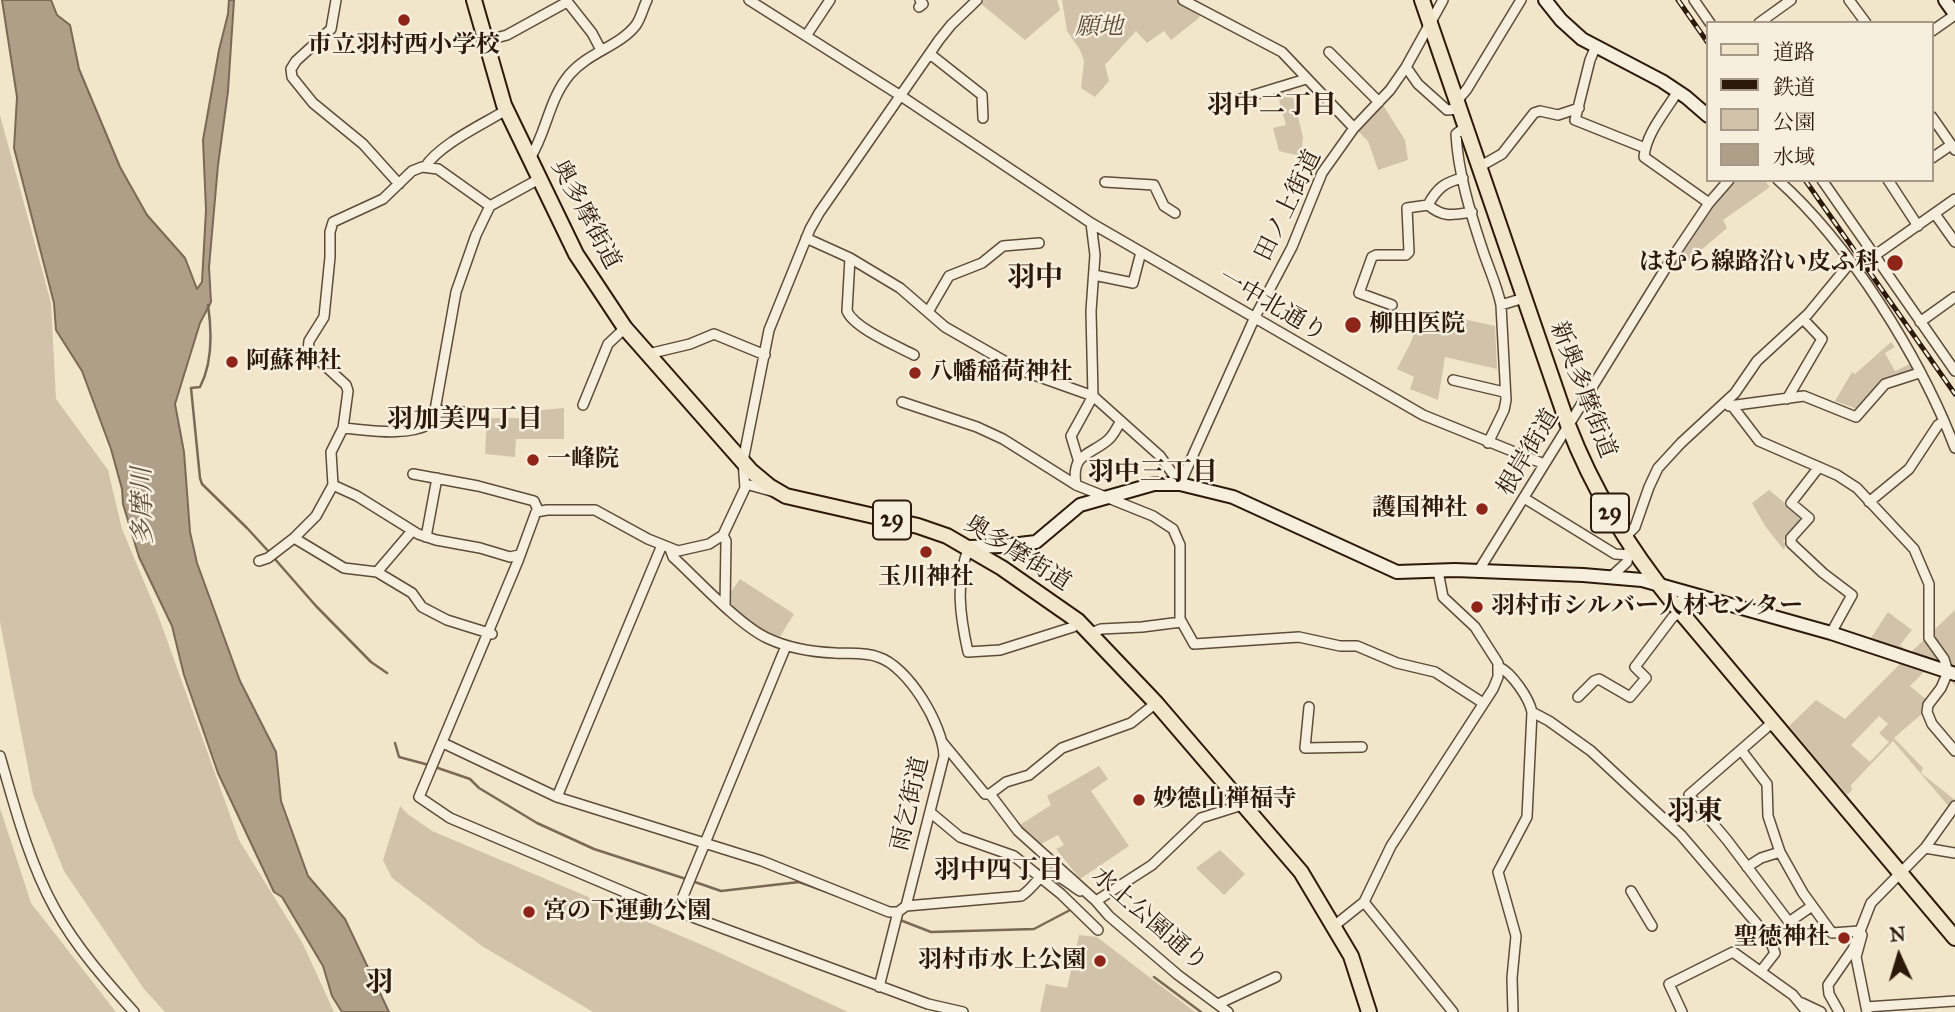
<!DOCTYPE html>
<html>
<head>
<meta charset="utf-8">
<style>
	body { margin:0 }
	#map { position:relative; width:1955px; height:1012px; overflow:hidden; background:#f1e6ca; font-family:"IM FELL Great Primer","Noto Serif JP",serif }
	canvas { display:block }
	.legend { position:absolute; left:1706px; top:21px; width:228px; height:161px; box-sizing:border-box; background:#f6efdd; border:2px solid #a69988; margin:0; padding:9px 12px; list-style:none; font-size:21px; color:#2d1909 }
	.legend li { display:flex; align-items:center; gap:14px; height:35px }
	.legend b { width:35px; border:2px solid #a69988 }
	.north { position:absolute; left:1864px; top:921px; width:70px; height:70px; -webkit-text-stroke:5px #f6efdd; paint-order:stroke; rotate:356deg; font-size:19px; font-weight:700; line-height:28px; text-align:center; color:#2d1909 }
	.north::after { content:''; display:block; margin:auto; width:24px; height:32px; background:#2d1909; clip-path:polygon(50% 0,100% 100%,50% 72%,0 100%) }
</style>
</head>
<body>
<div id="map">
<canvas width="1955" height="1012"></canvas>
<ul class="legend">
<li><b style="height:9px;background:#f1e6ca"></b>道路</li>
<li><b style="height:9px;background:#2d1909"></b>鉄道</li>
<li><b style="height:19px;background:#d0c3a9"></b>公園</li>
<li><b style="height:19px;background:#aea088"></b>水域</li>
</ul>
<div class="north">N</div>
</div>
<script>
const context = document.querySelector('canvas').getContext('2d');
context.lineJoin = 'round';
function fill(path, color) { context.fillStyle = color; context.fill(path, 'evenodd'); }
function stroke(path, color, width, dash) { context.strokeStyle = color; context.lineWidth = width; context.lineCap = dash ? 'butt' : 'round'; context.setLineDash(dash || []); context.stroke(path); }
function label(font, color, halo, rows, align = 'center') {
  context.font = font + ' "IM FELL Great Primer","Noto Serif JP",serif'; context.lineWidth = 5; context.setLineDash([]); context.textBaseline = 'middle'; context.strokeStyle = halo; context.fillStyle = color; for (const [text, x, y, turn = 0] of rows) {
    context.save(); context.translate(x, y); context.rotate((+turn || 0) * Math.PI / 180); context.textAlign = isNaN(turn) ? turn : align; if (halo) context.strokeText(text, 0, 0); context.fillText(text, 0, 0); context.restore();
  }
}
const green = new Path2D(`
	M984 0H1057L1060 10 1025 40 980 3Z
	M1062 0H1177L1200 14 1199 18 1171 40 1164 31 1147 43 1136 31 1105 65 1109 81 1095 97 1081 88 1084 61 1080 50 1067 31Z
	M1291 89 1303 137 1301 156 1279 151 1273 128 1286 125 1277 93Z
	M1383 105 1405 140 1408 160 1378 170 1368 141 1357 130Z
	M0 115 51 303 56 399 108 470 122 529 158 615 239 840 303 944 334 1012H165L144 989 64 871 33 794 0 622Z
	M1732 180H1764L1770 187 1723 220 1727 228 1679 269 1672 262 1711 205Z
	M1422 310 1495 326 1497 369 1445 357 1438 400 1410 389 1414 377 1397 369 1411 342Z
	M1891 342 1895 347 1885 353 1895 371 1910 364 1914 372 1884 383 1860 410 1835 401 1852 372 1855 374Z
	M564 408V439H516L515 457 485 454 487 418H523L542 410Z
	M1769 490 1802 517V521L1783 541 1786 544 1784 550 1765 526 1752 503Z
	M740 579 794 614 778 640 762 633 728 604V596Z
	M1955 610V686L1941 668H1928L1910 686 1928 701 1925 711 1894 738 1923 768 1921 773 1955 800 1950 808 1893 741 1851 785 1852 790 1847 795 1789 726 1816 700 1845 719 1909 655 1869 641 1888 612 1912 630 1900 645 1910 653ZM1879 716 1888 724 1879 733 1889 742 1870 762 1851 745Z
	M1099 766 1108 779 1091 791 1129 846 1080 879 1056 849 1064 845 1058 835 1041 844 1018 826 1051 805 1047 796Z
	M400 806 409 815 432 831 707 947 848 1012H593L482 946 392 878 383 860Z
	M0 808 31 903 116 1012H0Z
	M1220 850 1245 874 1224 895 1196 868Z
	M1079 935 1097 937 1195 1012H1040L1046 984 1067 988Z`);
const water = new Path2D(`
	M2 0H51L57 15 70 25 79 69 120 167 147 215 185 258 197 289 202 282 206 210 203 140 219 50 228 14 229 0H234L228 91 218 165 209 267 211 302 200 323 175 404 184 452 190 532 197 563 240 681 276 752 281 801 308 876 345 919 389 1012H342L332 996 323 966 282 897 274 892 218 773 184 675 172 626 139 557 123 504 122 489 111 449 82 371 56 330 54 303 14 148 17 97Z`);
const stream = new Path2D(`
	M208 305C212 332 213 362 200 387L191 388 200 478 202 484 247 528 270 553
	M274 558 316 606 371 662 387 673
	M395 743 399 757 429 765
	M435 767 470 779 479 788 537 823 594 849 686 879
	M692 881 721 891 799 882 838 896
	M900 920 931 932 1034 929 1072 909
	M1154 977 1201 1012`);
const street = new Path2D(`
	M336 0 331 29 296 61 291 69 292 77 313 103 363 144 399 184
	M566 0 592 33 601 50
	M749 0 901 96 1091 223 1423 415 1544 464
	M1183 0 1282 52 1354 128
	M1694 0 1710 23
	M1849 0 1866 23
	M919 7 923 4 920 0
	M1759 23 1791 0
	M1932 31 1955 15
	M806 36 830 0
	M485 41 507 35 567 2
	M1596 46 1590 60 1575 120 1645 148
	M1329 52 1379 102
	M930 54 982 95 983 118
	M1406 67 1418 84 1447 110 1459 109
	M1678 91C1666 111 1646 133 1644 157L1709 203
	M1456 102 1467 89 1521 0
	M1224 104 1306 79
	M1932 117 1955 150
	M1465 127 1456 134C1458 172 1470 212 1482 248 1488 267 1497 285 1501 305L1506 400 1504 410 1488 443
	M530 158C547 132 548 100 570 74 589 52 620 46 636 25 641 18 643 8 647 0
	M1932 158 1951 145
	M425 167C440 144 482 125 506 110
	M1479 167 1502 154 1534 113 1540 111 1558 115 1579 108
	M1778 180C1850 244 1921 359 1955 448
	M1822 180 1955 371
	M1888 180 1918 226
	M1105 182 1154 185 1164 206 1175 213
	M1428 205C1444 218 1452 215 1472 212
	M1935 214 1955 242
	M806 238 850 258 900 288 945 327 1020 370 1093 396 1160 456 1180 484
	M1874 256 1955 199
	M850 258 847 311C854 328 897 346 914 355
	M1094 275 1133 283 1141 252
	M1392 305 1359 293 1372 257 1376 255H1406L1409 252 1407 208 1428 205C1437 188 1445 182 1463 178
	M1501 305 1524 298
	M928 312 949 276 982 263 1003 246 1039 243
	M1920 322 1955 297
	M648 354 690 344 714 334 765 355
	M1453 380 1504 392
	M1787 399 1822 339 1803 319
	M902 402 977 427 1003 439 1076 485 1153 516 1173 529 1180 545V619L1194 644 1299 637 1340 646H1357L1397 663 1435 672 1483 703
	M583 405 608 344 625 328
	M1729 406 1804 396 1856 417 1885 384 1919 373
	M1733 407 1759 441 1837 475 1857 488 1914 549 1929 584V638L1944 659 1948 672 1941 688 1928 705 1927 712 1932 724 1955 751
	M435 410 479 413
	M343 428C370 430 405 437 430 424L435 410 456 292 476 235 490 206
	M1078 459 1071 436 1093 396 1091 311 1095 255 1091 223
	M1819 467 1791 503 1809 518 1791 538V543L1823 573 1852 595 1831 633
	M413 474 478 486 534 501 538 510
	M746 484 771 491
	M1180 484 1255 317 1292 247 1322 173 1354 128 1390 90 1406 67 1443 0
	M333 485 357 496 418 534 436 540 480 548 510 557 519 555
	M1076 485C1071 453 1089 456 1108 440 1114 435 1117 427 1121 421
	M1524 498 1615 554 1629 555
	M1869 502 1909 469 1938 425 1944 421
	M723 535 726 541 725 605
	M426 537 437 478
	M1625 537 1635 527 1649 487 1658 468 1681 443 1735 393 1757 361 1808 314 1850 263
	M294 538 344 568 377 572 412 593 422 607 447 620 492 634
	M969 547C955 582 960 616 968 652L1000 650 1073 627 1078 621
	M670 549 673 557C697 579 739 625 767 638 788 648 811 652 835 653 849 654 865 652 878 657 908 666 943 725 944 756L906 906
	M259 561 268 558 294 538 316 516 333 485 331 452 343 428 348 391 346 385 308 350 309 341 324 317 330 257V232L333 222 383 199 412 171 422 167 438 169 490 206 539 179
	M1479 570 1672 258 1709 203 1729 180
	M377 572 412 531
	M1612 576 1627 562 1629 550
	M1091 633 1101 629 1142 627 1181 622
	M1499 667C1512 673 1529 698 1532 712L1527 817 1498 872 1516 936 1512 978 1513 1012
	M1578 697 1594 681 1599 679 1630 697 1646 678 1635 667 1672 618 1680 611 1682 599 1688 592
	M1309 707 1305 748 1362 747
	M1532 712 1549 721 1591 751 1681 835 1769 938 1775 953 1761 971
	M1773 722 1689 795 1727 840 1789 922 1812 906
	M443 743 557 797 762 861 889 912H898
	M943 743 985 794H990
	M1741 750 1767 784 1768 816 1780 852 1803 893 1832 933 1859 931 1862 935 1856 957 1867 1012
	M0 756C15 808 29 862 55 909 76 947 105 980 134 1012
	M990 794 1018 831 1096 901 1109 916 1178 975 1228 1012
	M990 794 1006 782 1029 775 1062 748 1131 723 1156 703
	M557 797 662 545
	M930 812 960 837 1014 856 1061 894 1098 930
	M1925 848 1955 853
	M1747 867 1761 858 1780 852
	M1631 891 1652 926
	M1096 901 1152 865 1201 818 1242 805
	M1364 902 1453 1012
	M677 911 786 646
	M1334 926 1364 902 1391 846 1493 689 1498 677V663L1475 627 1443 597 1438 571
	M879 987 898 912 906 906 1021 896C1028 892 1032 886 1038 880 1052 866 1067 883 1080 891
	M1802 1003 1821 1012
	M1218 1004 1276 977
	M1866 1007 1955 1001
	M963 1012 928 1004 687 915 667 910 450 818 419 797 518 561 536 512 547 510H595L648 539 678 551 709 544 723 535 745 488 743 461 769 330 810 229 819 213 939 40 951 25 977 0
	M1682 1012 1669 984 1733 952 1793 995 1807 1012
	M1839 1012 1829 994 1828 985 1853 949 1871 903 1925 848 1955 806`);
const secondary = new Path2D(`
	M1545 0 1561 20 1582 39 1662 81 1686 97 1708 116
	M1945 0 1955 14
	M969 547 1002 546 1036 542 1080 505 1154 484H1180L1233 497 1397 572 1455 570 1583 575 1642 580 1831 633 1955 674`);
const primary = new Path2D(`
	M474 0 504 105 576 254 625 328 751 471 769 486 786 496 918 526 947 536 1002 568 1078 621 1156 703 1301 872 1351 956 1369 1012
	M1422 0 1568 425C1593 490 1630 550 1674 604L1955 938`);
const rail = new Path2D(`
	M1678 0 1708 43
	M1805 180 1955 394`);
const markers = [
	[404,20,7,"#8f2418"],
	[1895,263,9,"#8f2418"],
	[1353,325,9,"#8f2418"],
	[232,362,7,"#8f2418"],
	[915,373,7,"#8f2418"],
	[533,460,7,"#8f2418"],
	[1482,509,7,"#8f2418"],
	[926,552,7,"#8f2418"],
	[1477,607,7,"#8f2418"],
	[1139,800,7,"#8f2418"],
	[529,912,7,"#8f2418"],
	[1844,938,7,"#8f2418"],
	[1100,961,7,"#8f2418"]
];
const shields = [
	[1610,513,38],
	[892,520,38]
];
const shieldNames = [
	["29",1610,513],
	["29",892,520]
];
const parkNames = [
	["願地",1099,28]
];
const poiNames = [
	["市立羽村西小学校",404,46,"center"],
	["はむら線路沿い皮ふ科",1879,263,"right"],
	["柳田医院",1369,325],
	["阿蘇神社",246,362],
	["八幡稲荷神社",929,373],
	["一峰院",547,460],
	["護国神社",1468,509,"right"],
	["玉川神社",926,578,"center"],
	["羽村市シルバー人材センター",1491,607],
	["妙德山禅福寺",1153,800],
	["宮の下運動公園",543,912],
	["聖徳神社",1830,938,"right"],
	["羽村市水上公園",1086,961,"right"]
];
const streetNames = [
	["田ノ上街道",1289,206,-64],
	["奥多摩街道",585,215,62],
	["一中北通り",1272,306,30],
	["新奥多摩街道",1582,390,69],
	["根岸街道",1529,453,-59],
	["奥多摩街道",1017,554,32],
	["雨乞街道",911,804,-77],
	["水上公園通り",1149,920,41]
];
const neighbourhoodNames = [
	["羽中二丁目",1272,107],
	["羽加美四丁目",465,421],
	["羽中三丁目",1153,474],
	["羽中四丁目",999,872]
];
const waterNames = [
	["多摩川",144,506,-91]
];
const quarterNames = [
	["羽中",1035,279],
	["羽東",1695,813],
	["羽",379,984]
];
fill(green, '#d0c3a9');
fill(water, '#aea088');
stroke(water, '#7a6a55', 2);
stroke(stream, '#7a6a55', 2.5);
stroke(street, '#5e4c39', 12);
stroke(secondary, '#2d1909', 16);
stroke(primary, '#2d1909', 18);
stroke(street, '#f6efdd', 9);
stroke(secondary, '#f6efdd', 12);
stroke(primary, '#f1e6ca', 14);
stroke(rail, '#2d1909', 5);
stroke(rail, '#f6efdd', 2.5, [8]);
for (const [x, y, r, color] of markers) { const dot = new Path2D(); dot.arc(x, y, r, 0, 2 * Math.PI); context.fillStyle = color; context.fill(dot); stroke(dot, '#f6efdd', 2.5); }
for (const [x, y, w] of shields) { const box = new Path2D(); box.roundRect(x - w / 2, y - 19.5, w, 39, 5); context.fillStyle = '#f6efdd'; context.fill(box); stroke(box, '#2d1909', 2); }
label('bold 23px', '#2d1909', null, shieldNames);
label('italic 24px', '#5e4c39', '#f6efdd', parkNames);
label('bold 24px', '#2d1909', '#f6efdd', poiNames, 'left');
label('24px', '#2d1909', '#f6efdd', streetNames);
label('bold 26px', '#2d1909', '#f6efdd', neighbourhoodNames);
label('italic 26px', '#614f3c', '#f6efdd', waterNames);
label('bold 28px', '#2d1909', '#f6efdd', quarterNames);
</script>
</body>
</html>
